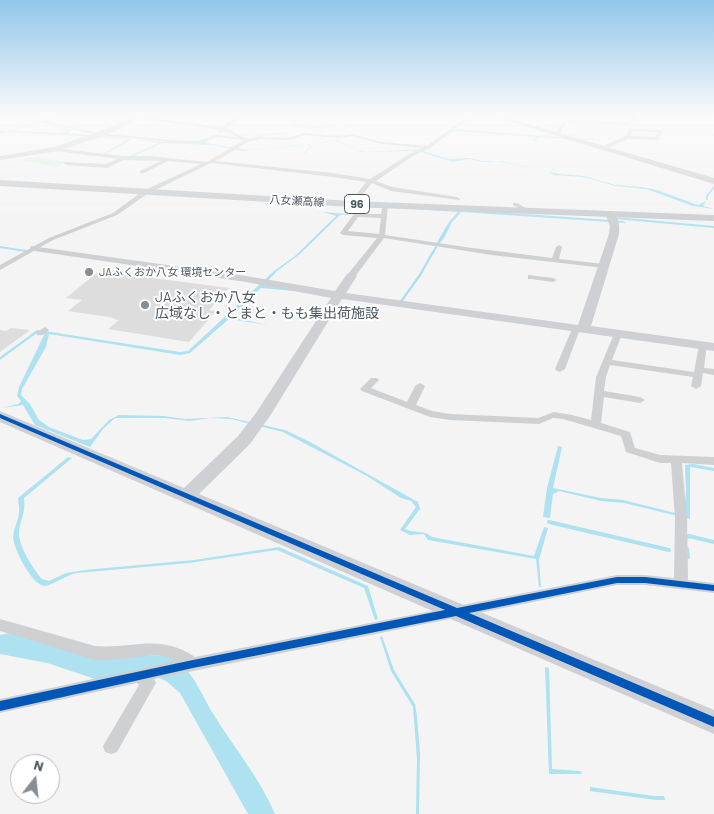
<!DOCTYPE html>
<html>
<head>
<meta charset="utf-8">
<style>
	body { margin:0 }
	#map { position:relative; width:714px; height:814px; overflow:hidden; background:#f4f4f4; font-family:Barlow,sans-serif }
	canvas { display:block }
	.north { position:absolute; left:10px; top:754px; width:50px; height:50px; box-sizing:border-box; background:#fff; border:1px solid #b7bbc0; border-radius:50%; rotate:16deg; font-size:14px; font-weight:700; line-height:20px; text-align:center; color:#4a5661 }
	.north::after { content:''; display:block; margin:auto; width:18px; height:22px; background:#868d94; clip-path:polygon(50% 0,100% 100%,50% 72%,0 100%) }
</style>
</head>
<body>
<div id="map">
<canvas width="714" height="814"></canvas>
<div class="north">N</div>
</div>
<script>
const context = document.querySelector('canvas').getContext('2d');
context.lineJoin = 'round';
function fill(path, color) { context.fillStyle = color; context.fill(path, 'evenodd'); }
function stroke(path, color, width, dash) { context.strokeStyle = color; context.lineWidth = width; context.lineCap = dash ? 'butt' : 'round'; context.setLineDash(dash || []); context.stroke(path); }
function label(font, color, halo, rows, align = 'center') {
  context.font = font + ' Barlow,"Noto Sans JP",sans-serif'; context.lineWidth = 4; context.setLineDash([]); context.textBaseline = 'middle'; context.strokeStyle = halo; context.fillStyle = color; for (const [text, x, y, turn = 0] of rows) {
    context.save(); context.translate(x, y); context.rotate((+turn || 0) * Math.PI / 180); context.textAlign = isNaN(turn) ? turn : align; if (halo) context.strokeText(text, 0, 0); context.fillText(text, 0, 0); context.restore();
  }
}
const green = new Path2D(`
	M30 157 66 162 57 167 18 160Z`);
const water = new Path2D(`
	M33 123 73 130 67 133 163 142H201L209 140 206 143 249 150 296 146 336 140 358 151 366 152 422 149 429 147 454 129 567 138 570 139 539 137 533 142 536 137 454 131 423 151 449 159 468 158 482 161H501L559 174 584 176 615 185 642 187 657 190 698 205 706 201 703 206 714 209 693 206 646 189 616 186 584 177 554 175 550 172 498 161 484 162 468 159 453 162 417 151 360 152 336 141 243 151 212 145 162 143 131 157H151L128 158 102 155 128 139 10 132 0 134V130L8 131ZM36 123 67 130 60 133 11 131ZM132 139 159 143 128 157 105 154Z
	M352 206 381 207 354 208 352 214 340 215 300 254 277 271 264 285 305 292 261 288 230 317 268 325 229 319 190 353 180 355 49 334 46 347 22 389 21 395 30 404 39 420 49 427 83 440 91 439 109 420 119 415 164 416 185 419 227 417 285 430 310 442 418 502 420 509 405 529C415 534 423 529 432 537L534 556 544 527 548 528 539 560 541 587H539L536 559 428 540 424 534 410 535 400 530 416 507 411 501 401 498 367 476 283 432 231 419 210 418 190 421 165 418H115L103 429 90 447 35 425 23 405 1 408 18 404 21 401 17 396 19 387 45 333H37L0 360V357L37 330 180 352 188 351 274 271 295 256 336 216 323 212 348 214 350 213Z
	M394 208 469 210 623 221 626 223 461 212 452 222 444 238 439 244H436L449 222 458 212Z
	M558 446 562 447 553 488 601 498 623 500 675 513 684 512 686 492 685 465 693 464 714 468V471L690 467V519L624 503 601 501 559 491 553 494 550 518 543 517 547 488Z
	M68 457 72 458 24 498C26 515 20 518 19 533 18 545 34 570 42 579L49 581 66 573 85 570 194 560 279 547 368 586 378 619 375 620 364 588 277 550 189 563 77 573C66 575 53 585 45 586 32 586 13 548 13 536 14 528 18 521 19 513 20 508 18 503 18 498Z
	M10 633 143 656C153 655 164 654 173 659 194 670 202 697 214 715 234 748 260 778 275 814H248L180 693 166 681 157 677 95 679 47 663 0 654V635Z
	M382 636 394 670 415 704 417 716 420 753 419 814H416L417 760 413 707 391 671 380 637Z
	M545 667 549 668 552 769 579 771 582 772 581 774H549Z
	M590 787 654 796H664L665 800H656L590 791Z`);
const streamFar3 = new Path2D(`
	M297 116 293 125 322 128 349 118H378L384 116
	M419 116 449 118
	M255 138 269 134 288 133
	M582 140 595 139
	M305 153 311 147 308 144`);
const streamFar2 = new Path2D(`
	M707 199V196L714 187
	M615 218 714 227
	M0 247 26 251
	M433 253 436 247`);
const streamFar1 = new Path2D(`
	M400 303 420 275 433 252`);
const stream = new Path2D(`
	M549 522 669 550
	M686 538 689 536 714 542
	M687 549 688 557`);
const building = new Path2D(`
	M99 271 229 288 209 310 216 311 189 342 108 329 119 320 113 319 115 318 68 311 82 300 66 298Z
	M11 328 30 330 0 352V330L6 331Z`);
const street = new Path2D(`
	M0 116H59L47 122 99 133 170 140 198 141 216 135 238 137 224 131 218 133 220 130 121 116H138L222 127 231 119 245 116 235 121 227 128 247 139 261 137 289 138 304 133 338 136 352 134 382 142 427 146 468 116H472L430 148 413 156 376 181 392 187 457 197 460 199 459 200 391 191 372 183 354 205 352 206 349 204 366 182 333 177 211 163 147 194 117 215 53 240 0 270V265L49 238 113 213 143 191 201 164 168 161 142 174 140 173V171L161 161 124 160 107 168 66 165 64 164V162L106 164 117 159 56 151 54 148 123 156H150L207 162 244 140 216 137 198 143 170 142 98 135 40 122 47 118 0 117ZM304 135 338 138 352 136 382 144 422 148 409 154 370 179 333 173 216 161 248 142 261 139 289 140Z
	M633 116H637L630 125 566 122 559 135 555 134 565 120 629 123Z
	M629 129 661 130 663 131 658 140 628 139 606 149H602V147L625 136ZM633 131 658 132 655 137 630 136Z
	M513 203H517L527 209 522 210 513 205Z
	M383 204 388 205 385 235 465 247 552 258 556 247 559 245 562 247 559 259 604 264 608 266 604 268 492 255 384 238 354 278H348V274L377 238 343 235 340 233 354 214H381ZM358 217 381 218 379 234 348 231Z
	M528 275 553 278 557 280 553 282 531 279H528Z
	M576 326 580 329 565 369 560 372 557 371 555 369 572 329Z
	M45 327 49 330C46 334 42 336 37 335L36 333Z
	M618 331 622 334 612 360 694 372 699 345 703 342 707 345 704 368 714 369V375L703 373 701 386 696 389 691 386 693 377 610 365 606 377 604 391 640 397 645 400 640 403 604 397 601 423 630 432 635 448 660 455 714 457V465L682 463 687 518 688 580 714 583V593L645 585H617L154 679 156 683 153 688 117 752 111 754 105 752 103 746 139 685 137 683 0 713V699L176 661 167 657 157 655 109 660H95L0 631V619L95 646C134 649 159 633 195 657L617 575H645L674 578 675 518 671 463H660L626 452 621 436 563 419 553 418 539 424 450 420 430 417 362 391 360 389 371 378H377L379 380 371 388 407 402 415 386 420 383 425 386 416 405 432 411 450 414 538 418 554 412 572 415 591 420 596 377 614 334Z`);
const secondary = new Path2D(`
	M136 116H144L111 133 59 151 0 160V156L55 147 105 129Z
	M610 211C619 214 620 226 619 234L591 326 714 343V351L342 299 270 416 250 444 199 494 714 710V734L0 422V411L184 488 238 436 256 413 331 298 246 282 35 251 31 250 30 248 31 246 246 276 335 291 347 274 351 273 357 276 346 293 578 325 609 234 610 226 605 214Z`);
const primary = new Path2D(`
	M491 116H501L714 178V184Z
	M0 180 352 201 714 215V221L352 207 0 186Z`);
const cycleway = new Path2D(`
	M0 414 457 608 617 577H645L714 585V591L645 583H617L469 613 714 717V727L456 616 193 668 0 711V701L193 660 445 610 0 418Z`);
const markers = [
	[89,272,5,"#868d94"],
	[145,305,5,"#868d94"]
];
const farStreetnames = [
	["八女瀬高線",297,201,3]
];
const farPoinames = [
	["JAふくおか八女 環境センター",99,272]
];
const shields = [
	[357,204,25]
];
const shieldNames = [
	["96",357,204]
];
const poiNames = [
	["JAふくおか八女",155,297],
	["広域なし・とまと・もも集出荷施設",155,313]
];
fill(green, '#d9f2e3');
fill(water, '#aee2f0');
stroke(streamFar3, '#aee2f0', 1);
stroke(streamFar2, '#aee2f0', 2);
stroke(streamFar1, '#aee2f0', 2.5);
stroke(stream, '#aee2f0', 4);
fill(building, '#ddddde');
fill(street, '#ced0d2');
fill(secondary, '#ced0d4');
fill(primary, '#caced1');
fill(cycleway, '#0057b8');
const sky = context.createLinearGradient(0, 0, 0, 230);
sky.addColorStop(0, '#91c6eb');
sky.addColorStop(0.5, '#fafafa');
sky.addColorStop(1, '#fafafa00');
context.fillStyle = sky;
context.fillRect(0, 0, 714, 230);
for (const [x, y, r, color] of markers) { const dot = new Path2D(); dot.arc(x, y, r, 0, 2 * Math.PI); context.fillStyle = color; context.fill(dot); stroke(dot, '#fff', 2); }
label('11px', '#4a5661', '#fff', farStreetnames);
label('11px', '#4a5661', '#fff', farPoinames, 'left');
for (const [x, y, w] of shields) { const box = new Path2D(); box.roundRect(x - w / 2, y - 9.5, w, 19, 4); context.fillStyle = '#fff'; context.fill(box); stroke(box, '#4a5661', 1); }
label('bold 12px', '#4a5661', null, shieldNames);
label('14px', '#4a5661', '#fff', poiNames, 'left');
</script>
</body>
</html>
